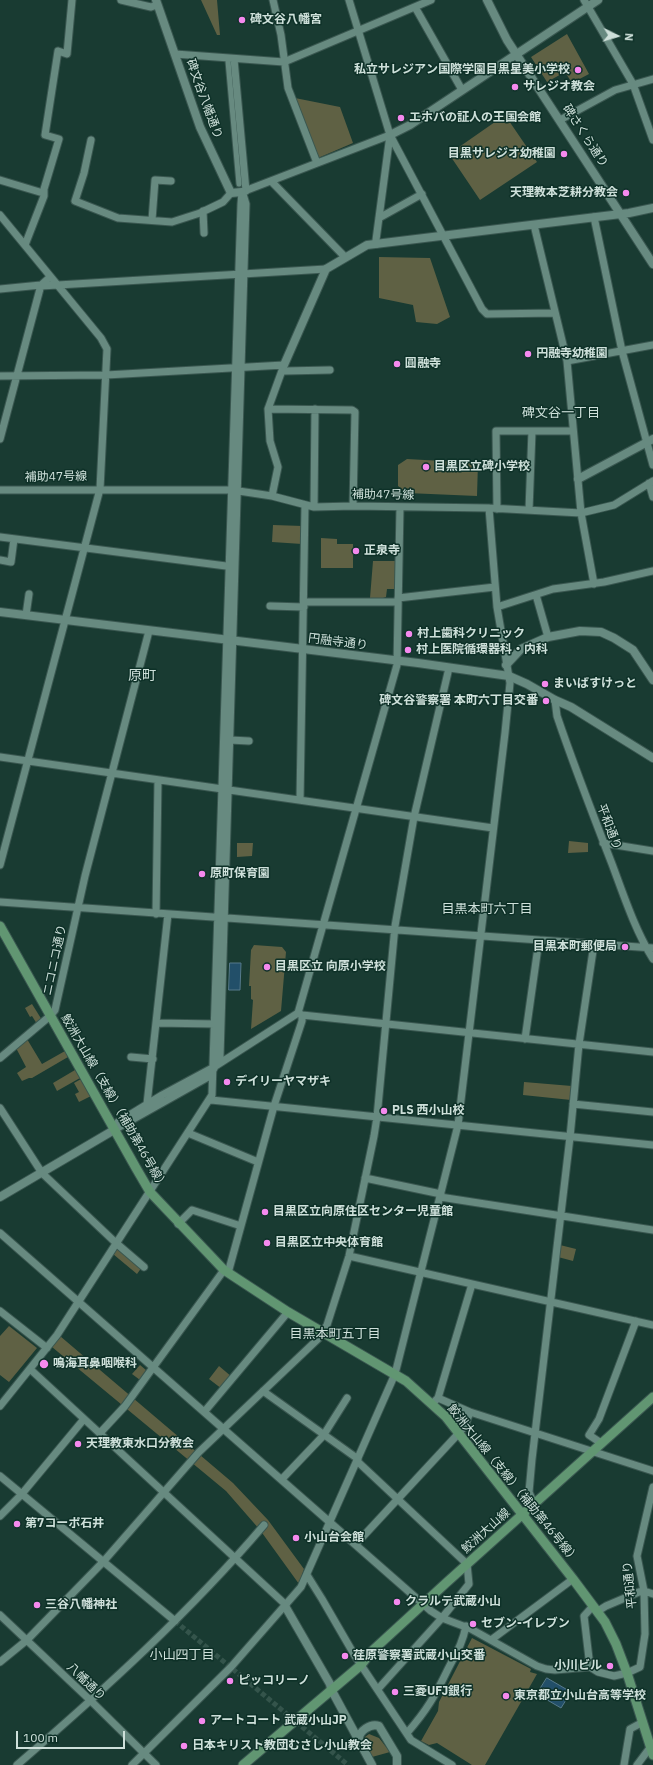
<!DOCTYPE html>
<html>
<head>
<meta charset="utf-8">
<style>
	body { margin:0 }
	#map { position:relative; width:653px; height:1765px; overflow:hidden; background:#193b32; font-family:"IBM Plex Sans",sans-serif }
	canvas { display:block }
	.north { position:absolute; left:597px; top:16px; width:40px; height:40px; -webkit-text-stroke:3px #0e3128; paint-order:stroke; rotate:95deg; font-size:11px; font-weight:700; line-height:16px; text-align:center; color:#cee0da }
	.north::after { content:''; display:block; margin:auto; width:14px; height:18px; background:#cee0da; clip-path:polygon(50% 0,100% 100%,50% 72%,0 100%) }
	.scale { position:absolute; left:16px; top:1731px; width:109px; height:18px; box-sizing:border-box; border:2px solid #cee0da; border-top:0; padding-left:5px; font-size:12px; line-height:14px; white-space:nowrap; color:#cee0da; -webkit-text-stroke:3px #0e3128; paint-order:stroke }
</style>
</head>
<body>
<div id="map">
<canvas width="653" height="1765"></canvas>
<div class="north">N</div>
<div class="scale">100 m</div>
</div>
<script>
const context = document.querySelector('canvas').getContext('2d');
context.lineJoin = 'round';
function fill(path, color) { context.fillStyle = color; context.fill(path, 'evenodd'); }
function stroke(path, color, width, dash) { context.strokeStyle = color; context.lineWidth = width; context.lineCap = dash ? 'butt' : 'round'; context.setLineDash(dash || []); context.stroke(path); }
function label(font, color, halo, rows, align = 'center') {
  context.font = font + ' "IBM Plex Sans","Noto Sans JP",sans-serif'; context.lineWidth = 3; context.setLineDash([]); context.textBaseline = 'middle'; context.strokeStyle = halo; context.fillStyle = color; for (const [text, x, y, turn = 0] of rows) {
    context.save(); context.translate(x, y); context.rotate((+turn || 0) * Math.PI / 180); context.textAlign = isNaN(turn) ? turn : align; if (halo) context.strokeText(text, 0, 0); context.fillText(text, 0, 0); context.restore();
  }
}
const green = new Path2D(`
	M201 0H217L220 35H217Z
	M567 34 589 74 572 83 565 72 547 82 531 57Z
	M295 98 340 107 353 143 318 158Z
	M505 115 537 162 480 200 449 154Z
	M379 257 430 258 450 317 437 324 416 322 413 305 379 298Z
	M407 459 478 463 477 496 407 493 398 486V465Z
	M273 525 303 526 302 544 272 542Z
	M321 538 337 539V544H353V568H321Z
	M373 561H397L395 589H387L386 597 380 599 370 598Z
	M569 841 588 843V852L568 853Z
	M237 843H253L252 856 237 857Z
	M254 945 282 947 286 952 281 1011 251 1029 253 1000 251 999V986H249L251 950Z
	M32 1004 42 1020 37 1024 32 1016 30 1017 25 1008Z
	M27 1039 42 1064 65 1051 68 1057 32 1078H29L22 1081 17 1073 26 1067 16 1048Z
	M75 1070 80 1078 57 1091 53 1083Z
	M81 1079 91 1096 79 1102 75 1094 79 1092 74 1083Z
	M524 1082 572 1086 571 1100 523 1095Z
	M560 1245 576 1249 573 1261 558 1257Z
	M118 1246 142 1267 137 1274 113 1254Z
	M9 1326 37 1348 9 1382 0 1375V1336Z
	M60 1336 233 1483 268 1520 304 1569 299 1584 260 1530 226 1491 52 1347Z
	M140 1365 146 1370 140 1380 132 1374Z
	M219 1366 232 1377 222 1389 209 1379Z
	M472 1638 531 1669 530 1672 537 1674 485 1765H472L437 1743 429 1745 421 1741 438 1711 439 1702Z
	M369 1734 379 1738 390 1752 372 1757 364 1743 365 1737Z`);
const water = new Path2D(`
	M230 963H241L240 990H229Z
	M547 1678 571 1692 561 1708 537 1694Z`);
const pedestrianTunnel = new Path2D(`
	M175 1621 348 1765`);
const pedestrian = new Path2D(`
	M228 61 239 184`);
const minor = new Path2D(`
	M121 0 151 7 157 5
	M273 0 281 35 288 88 317 163
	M349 0 390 135 482 309 487 314 555 313
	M584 0 633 84 653 140
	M415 7 462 90
	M175 54 284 62 431 0
	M234 59 246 191
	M560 120 615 90 653 79
	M91 140 84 173 75 201 118 218 172 222 200 213 223 202 231 193
	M0 180 43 193
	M271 181 345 257
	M242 192 390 135
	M203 211 204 233
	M0 215 101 338 107 349 100 489 0 865
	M594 217 622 351 653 465
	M379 218 422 194
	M152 220 155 180 171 181
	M534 225 567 361 581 513 594 584
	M377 244 376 240 390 135
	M25 245 44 196V189L59 139 45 135 58 51 67 54 72 0
	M41 286 326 269
	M0 289 41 285 50 277
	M567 361 653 345
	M282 370 285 371 330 370
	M0 376 106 375 284 365 268 409 270 441 278 467 272 496
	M268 409 352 410 355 412 353 506
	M0 439 41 285
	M649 483 653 497
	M0 490H232L272 496 314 507 353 506 489 508 581 513 614 505 653 481
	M314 507 315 409
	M497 509 496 431H573
	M529 510 532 431
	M0 537 234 567
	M0 560 11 562 14 539
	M536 595 548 637
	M398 598 495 587
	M304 602H398
	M270 606 304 607
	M497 607 553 589 604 582 653 571
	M26 615 29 594
	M555 700 557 716C574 766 593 815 612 864 624 896 635 930 653 959
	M230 740 249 741
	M0 757 493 828
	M300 800 305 505
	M603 843 653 851
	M0 902 653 948
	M156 914 158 780
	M298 1013 302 1015 653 1052
	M157 1023 215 1024
	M525 1039 539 940
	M131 1057 153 1059
	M0 1058 50 1016 55 1010 85 876 149 631
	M211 1100 653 1145
	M147 1104 168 914
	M573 1104 653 1112
	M0 1108 42 1173 116 1243 144 1267
	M114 1130 210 1076 220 1057 246 204 243 194
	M114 1130 118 1122 162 1095 214 1067 298 1013 397 665 400 507
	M188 1133 258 1162
	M365 1178 441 1194
	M440 1197 653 1230
	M178 1224 192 1210 241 1226
	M0 1233 431 1611 442 1618 471 1629 537 1666 546 1669 555 1670 590 1667 598 1672 614 1676 627 1673 640 1667 645 1634 644 1591 637 1556 653 1487
	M349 1256 653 1325
	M228 1273 274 1106 302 1021V1015
	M0 1311 47 1348
	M30 1369 286 1605
	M263 1391 358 1459
	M438 1398 470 1412 653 1471
	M435 1401 438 1398 472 1284
	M0 1406 57 1335 212 1095 241 204 242 192
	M205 1411 288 1312
	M100 1433 125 1406 224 1270
	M601 1443 589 1435 599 1419 636 1321
	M357 1461 467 1564 469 1584 442 1618 378 1689
	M0 1476 175 1621
	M282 1479 323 1436 347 1398
	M534 1504 529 1492 532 1459 570 1137 579 1044 594 944
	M0 1516 21 1495 84 1419
	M356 1544 459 1433 465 1426 470 1412
	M307 1575 322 1599 355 1656 411 1740 452 1765
	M598 1611 606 1606 639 1592 644 1591 653 1594
	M0 1615 90 1700 156 1765
	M491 1640 573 1579
	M0 1662 27 1640 103 1562 199 1452 319 1338 327 1325 349 1256 374 1136 377 1117 395 926 414 817 449 668
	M590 1667 584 1616 593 1606
	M407 1733C427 1710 435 1696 448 1669 456 1653 462 1645 466 1626
	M17 1765C104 1690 190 1612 264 1525
	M132 1765 231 1667 301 1587 395 1374 458 1125 505 733 510 683 497 607 489 508
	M624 1765 630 1729 643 1722
	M637 1765 652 1745`);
const tertiary = new Path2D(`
	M156 0 200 127 231 193 242 192
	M487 0 507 40 653 264
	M390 135 410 125 598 0
	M284 365 326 269 367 245 629 213 653 208
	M578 479 653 439
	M0 612 418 663 509 676 527 684 555 700 571 707 653 758
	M506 665 521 649 548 637 580 631 601 632 614 638 633 650 653 680
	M0 1197 114 1130
	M285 1606 330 1684 331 1689 372 1765
	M359 1740C358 1731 371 1723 379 1726L397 1756V1765`);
const secondary = new Path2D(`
	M0 926 136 1168 150 1192 224 1270 288 1312 406 1381 446 1417 573 1579 605 1622 616 1644 627 1673 653 1755
	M243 1765 361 1665 372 1651 446 1583 653 1397`);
const markers = [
	[242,20,4,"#f589ee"],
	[578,70,4,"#f589ee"],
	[515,87,4,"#f589ee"],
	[401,118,4,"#f589ee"],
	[564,154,4,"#f589ee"],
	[626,193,4,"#f589ee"],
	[528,354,4,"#f589ee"],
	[397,364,4,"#f589ee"],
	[426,467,4,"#f589ee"],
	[356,551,4,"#f589ee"],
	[409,634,4,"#f589ee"],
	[408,650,4,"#f589ee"],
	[545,684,4,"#f589ee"],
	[546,701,4,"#f589ee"],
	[202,874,4,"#f589ee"],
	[625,947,4,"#f589ee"],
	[267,967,4,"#f589ee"],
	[227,1082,4,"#f589ee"],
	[384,1111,4,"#f589ee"],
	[265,1212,4,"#f589ee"],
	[267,1243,4,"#f589ee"],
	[44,1364,5,"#f589ee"],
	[78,1444,4,"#f589ee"],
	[17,1524,4,"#f589ee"],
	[296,1538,4,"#f589ee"],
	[397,1602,4,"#f589ee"],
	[37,1605,4,"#f589ee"],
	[473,1624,4,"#f589ee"],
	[345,1656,4,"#f589ee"],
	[610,1666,4,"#f589ee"],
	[230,1681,4,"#f589ee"],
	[395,1692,4,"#f589ee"],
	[506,1696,4,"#f589ee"],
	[202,1721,4,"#f589ee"],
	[184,1746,4,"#f589ee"]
];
const poiNames = [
	["碑文谷八幡宮",250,20],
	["私立サレジアン国際学園目黒星美小学校",570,70,"right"],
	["サレジオ教会",523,87],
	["エホバの証人の王国会館",409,118],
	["目黒サレジオ幼稚園",556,154,"right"],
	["天理教本芝耕分教会",618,193,"right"],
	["円融寺幼稚園",536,354],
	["圓融寺",405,364],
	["目黒区立碑小学校",434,467],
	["正泉寺",364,551],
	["村上歯科クリニック",417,634],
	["村上医院循環器科・内科",416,650],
	["まいばすけっと",553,684],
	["碑文谷警察署 本町六丁目交番",538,701,"right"],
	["原町保育園",210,874],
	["目黒本町郵便局",617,947,"right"],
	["目黒区立 向原小学校",275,967],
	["デイリーヤマザキ",235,1082],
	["PLS 西小山校",392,1111],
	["目黒区立向原住区センター児童館",273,1212],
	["目黒区立中央体育館",275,1243],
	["鳴海耳鼻咽喉科",53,1364],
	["天理教東水口分教会",86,1444],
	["第7コーポ石井",25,1524],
	["小山台会館",304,1538],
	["クラルテ武蔵小山",405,1602],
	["三谷八幡神社",45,1605],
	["セブン-イレブン",481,1624],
	["荏原警察署武蔵小山交番",353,1656],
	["小川ビル",602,1666,"right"],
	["ピッコリーノ",238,1681],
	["三菱UFJ銀行",403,1692],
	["東京都立小山台高等学校",514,1696],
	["アートコート 武蔵小山JP",210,1721],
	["日本キリスト教団むさし小山教会",192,1746]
];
const streetNames = [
	["碑文谷八幡通り",204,99,70],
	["碑さくら通り",585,136,57],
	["補助47号線",56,477,-1],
	["補助47号線",383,495,1],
	["円融寺通り",338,642,7],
	["平和通り",609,827,69],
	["ニコニコ通り",55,960,-78],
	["鮫洲大山線（支線）（補助第46号線）",114,1102,60],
	["鮫洲大山線（支線）（補助第46号線）",513,1484,51],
	["鮫洲大山線",486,1531,-42],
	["平和通り",630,1585,-96],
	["八幡通り",86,1682,44]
];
const neighbourhoodNames = [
	["碑文谷一丁目",561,413],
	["目黒本町六丁目",487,909],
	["目黒本町五丁目",335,1334],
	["小山四丁目",182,1655]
];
const quarterNames = [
	["原町",142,676]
];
fill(green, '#5f6144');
fill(water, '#224f69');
stroke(water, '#567a8b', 1);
stroke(pedestrianTunnel, '#34544b', 5, [5, 2.5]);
stroke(pedestrian, '#3a5750', 7);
stroke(minor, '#3a5750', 9);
stroke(tertiary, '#3a5750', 10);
stroke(secondary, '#3a5750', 11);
stroke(pedestrian, '#678a80', 5);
stroke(minor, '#678a80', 7);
stroke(tertiary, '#678a80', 8);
stroke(secondary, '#619672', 9);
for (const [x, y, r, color] of markers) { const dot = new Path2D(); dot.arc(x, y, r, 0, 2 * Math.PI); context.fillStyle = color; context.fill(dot); stroke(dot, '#0e3128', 1.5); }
label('bold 12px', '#cee0da', '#0e3128', poiNames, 'left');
label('12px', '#cee0da', '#0e3128', streetNames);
label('13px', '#cee0da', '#0e3128', neighbourhoodNames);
label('14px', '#cee0da', '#0e3128', quarterNames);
</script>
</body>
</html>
